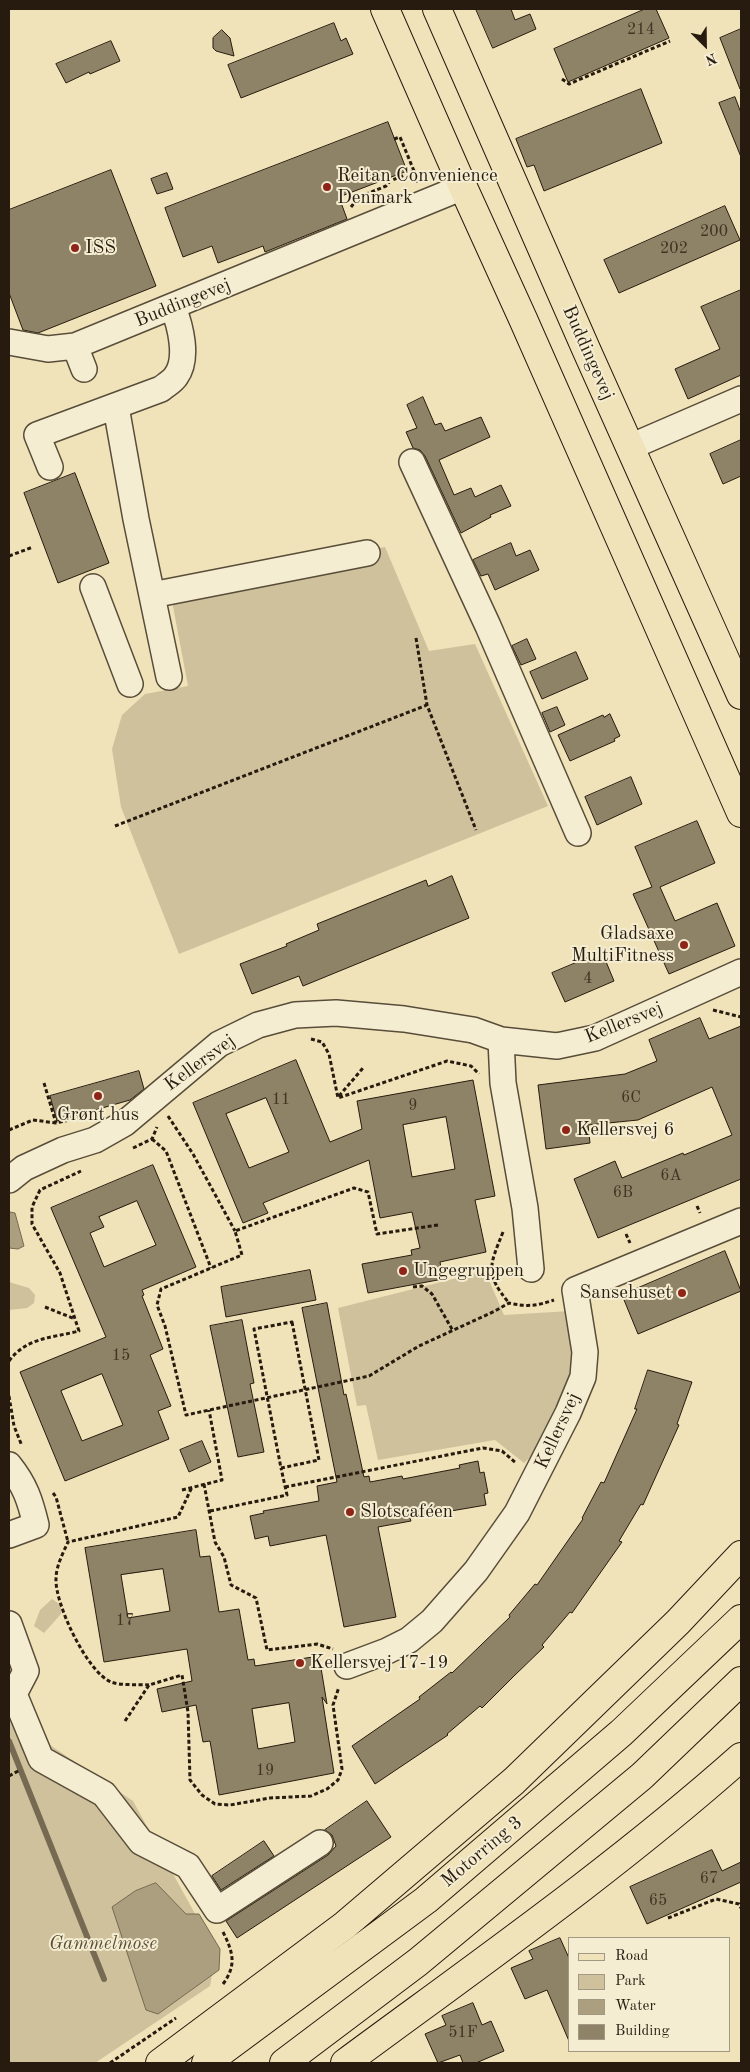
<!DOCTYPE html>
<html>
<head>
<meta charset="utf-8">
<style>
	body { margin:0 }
	#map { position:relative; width:750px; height:2072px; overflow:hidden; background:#f0e3b9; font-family:"Old Standard TT",serif }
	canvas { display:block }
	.frame { position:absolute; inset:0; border:10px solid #261b0e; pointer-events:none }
	.legend { position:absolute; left:568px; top:1937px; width:162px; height:115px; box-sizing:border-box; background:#f5edd2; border:1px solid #a29984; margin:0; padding:6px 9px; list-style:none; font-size:15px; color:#261b0e }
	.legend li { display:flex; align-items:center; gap:10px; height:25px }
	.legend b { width:25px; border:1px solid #a29984 }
	.north { position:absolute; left:680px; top:20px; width:50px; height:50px; -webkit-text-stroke:4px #f5edd2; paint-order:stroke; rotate:157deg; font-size:14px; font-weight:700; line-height:20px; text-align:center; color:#261b0e }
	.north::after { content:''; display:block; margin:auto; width:18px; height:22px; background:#261b0e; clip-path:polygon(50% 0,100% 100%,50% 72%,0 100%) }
</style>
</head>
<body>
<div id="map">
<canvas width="750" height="2072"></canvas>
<div class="frame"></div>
<ul class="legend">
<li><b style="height:6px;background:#f0e3b9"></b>Road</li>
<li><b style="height:14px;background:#cec19c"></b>Park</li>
<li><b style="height:14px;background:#ab9f7f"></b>Water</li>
<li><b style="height:14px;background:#8f8367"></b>Building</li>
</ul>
<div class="north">N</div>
</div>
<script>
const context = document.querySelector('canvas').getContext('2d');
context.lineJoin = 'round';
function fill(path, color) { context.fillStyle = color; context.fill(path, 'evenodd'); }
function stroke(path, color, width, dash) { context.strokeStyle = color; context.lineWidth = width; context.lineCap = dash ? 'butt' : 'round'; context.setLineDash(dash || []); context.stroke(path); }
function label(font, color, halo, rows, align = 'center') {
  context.font = font + ' "Old Standard TT",serif'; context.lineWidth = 4; context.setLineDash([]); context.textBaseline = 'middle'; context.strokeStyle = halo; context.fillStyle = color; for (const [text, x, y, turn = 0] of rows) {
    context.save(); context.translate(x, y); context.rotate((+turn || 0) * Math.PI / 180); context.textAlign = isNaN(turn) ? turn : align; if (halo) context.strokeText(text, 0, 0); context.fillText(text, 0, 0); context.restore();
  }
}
const green = new Path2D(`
	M385 547 429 651 475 644 548 806 179 954 121 807 112 749 122 715 145 694 188 686 169 585Z
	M485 1271 504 1315 570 1311 576 1370 538 1450 524 1463 495 1440 378 1460 366 1405 357 1406 338 1308Z
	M9 1282 29 1288 35 1295 34 1303 27 1308 9 1310Z
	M52 1599 61 1605V1614L44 1633 34 1626 40 1610Z
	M9 1650 50 1745 133 1801 216 1952 210 1986 95 2063H9Z`);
const water = new Path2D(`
	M10 1212 15 1213 24 1246 18 1249 9 1248Z
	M156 1883 186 1914H199L220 1949 219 1970 158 2014 146 2010 112 1907 135 1891Z`);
const stream = new Path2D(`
	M9 1741 104 1979`);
const building = new Path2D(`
	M476 9H511L515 20 530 14 536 29 493 48Z
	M645 9H656L669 38 568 82 554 49Z
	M334 23 341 41 346 38 353 54 241 98 228 65Z
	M741 29V89H740L720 38Z
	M222 30 230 38 234 56 216 51 213 48V38Z
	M111 41 120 61 90 74 89 72 66 83 56 64Z
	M641 89 662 143 544 191 534 165 527 167 516 139Z
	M735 97 741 113V157L719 103Z
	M388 122 407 171 339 197 347 219 265 252 263 246 218 263 212 246 183 257 165 208Z
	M111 170 156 286 38 333 23 330 9 293V210Z
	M167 173 173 189 157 194 151 179Z
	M725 206 740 240 619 293 604 260Z
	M741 290V375L688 399 675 369 720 349 701 307Z
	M423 397 435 425 441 423 445 431 481 417 490 437 439 460 454 495 471 488 475 497 501 485 511 506 490 515 491 517 461 533 425 456 420 450 413 448 406 432 417 428 407 405Z
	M741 440V476L723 484 710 454Z
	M75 473 109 563 58 583 24 493Z
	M511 543 516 556 530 550 539 570 495 590 488 574 481 576 473 560Z
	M527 639 536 659 521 665 512 646Z
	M576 652 588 679 542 699 530 672Z
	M557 707 565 725 550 732 542 713Z
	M610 714 620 736 614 739 615 741 570 761 558 735 603 715 604 717Z
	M631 777 642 804 597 825 585 797Z
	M697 821 715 863 660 887 675 921 717 903 735 946 669 974 633 894 652 887 635 847Z
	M452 876 469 918 303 986 299 976 252 994 240 964 287 946 286 944 319 930 317 924 426 880 428 886Z
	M602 952 614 981 565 1002 552 973Z
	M700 1018 709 1039 741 1026V1179L598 1238 574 1179 615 1161 622 1178 683 1153 684 1155 732 1135 712 1087 638 1120 588 1125 590 1143 546 1149 538 1085 625 1074 657 1061 649 1040Z
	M296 1060 330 1142 362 1129 357 1101 473 1080 495 1196 475 1200 486 1252 440 1262 443 1279 368 1293 362 1264 412 1255 411 1250 420 1248 412 1212 380 1218 369 1160 263 1203 268 1213 243 1223 193 1103ZM266 1098 289 1152 249 1168 226 1114ZM446 1117 455 1169 412 1177 403 1125Z
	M139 1071 144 1089 130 1100 57 1121 50 1096Z
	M153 1165 196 1267 142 1290 144 1295 142 1296 163 1349 150 1355 171 1406 158 1411 169 1439 65 1481 20 1372 106 1337 51 1208ZM137 1201 156 1245 104 1267 90 1233 104 1227 99 1217ZM102 1374 123 1425 82 1441 61 1391Z
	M725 1251 741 1291 638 1334 622 1295Z
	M310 1270 316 1300 226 1317 221 1287Z
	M327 1303 344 1395 346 1394 364 1477 369 1476 370 1482 402 1476 403 1479 460 1468 459 1465 478 1461 480 1473 484 1472 488 1493 484 1494 486 1505 410 1518 411 1521 378 1527 396 1617 344 1627 326 1535 270 1546 268 1536 255 1539 250 1516 264 1513 263 1511 319 1501 317 1486 337 1482 302 1308Z
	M242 1320 254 1383 250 1384 264 1452 238 1457 210 1326Z
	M648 1370 692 1382 677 1424 679 1425 643 1505 641 1504 619 1541 622 1542 572 1613 570 1612 542 1645 544 1647 514 1676 482 1708 480 1706 447 1734 448 1735 375 1784 352 1746 420 1699 419 1697 451 1672 452 1673 510 1617 509 1615 535 1584 537 1585 583 1519 582 1518 601 1482 604 1483 637 1409H635Z
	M202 1441 211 1462 189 1472 180 1450Z
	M196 1530 200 1557 210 1556 219 1612 239 1609 248 1660 254 1659 255 1666 319 1656 327 1704 322 1697 334 1773 219 1795 210 1741 203 1742 196 1705 162 1712 157 1689 192 1681 187 1649 104 1662 85 1548ZM163 1569 170 1611 128 1618 121 1575ZM289 1703 295 1742 258 1749 252 1709Z
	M367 1801 391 1837 237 1938 226 1921 328 1855 336 1846 332 1835 325 1830Z
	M264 1841 274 1856 221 1890 212 1876Z
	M712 1850 722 1871 741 1862V1882L647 1924 630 1887Z
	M560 1938 569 1958V2041L547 1990 525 1999 511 1968 533 1959 529 1951Z
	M473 2003 482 2025 491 2021 504 2051 476 2063H463L460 2055 438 2063 425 2034 446 2025 442 2016Z`);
const path = new Path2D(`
	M562 79 569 84 670 41
	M394 139 400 137 414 171
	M351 207 359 197 386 186 390 181 414 171 418 181H416
	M9 556 33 547
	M416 638 427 705 476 830
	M115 826 427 705
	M713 1010 741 1017
	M311 1039 322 1042 329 1054 338 1098 447 1061 471 1066 479 1074
	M44 1083 56 1123
	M339 1096 363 1068
	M168 1116 193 1154 235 1231
	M9 1130 33 1120 56 1123 87 1116 88 1119
	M152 1139 166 1151 211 1268
	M133 1148 152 1139 157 1127
	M697 1206 700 1213
	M438 1225 377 1234 368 1192 354 1188 235 1231 242 1255 161 1289 157 1305 165 1326 186 1415 369 1376 419 1346 495 1311 509 1303C526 1307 537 1306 554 1300
	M503 1232C490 1265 484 1273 509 1303
	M626 1234 630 1243
	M413 1287 422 1286 432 1294 453 1331
	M45 1307 75 1319 60 1273 32 1224V1207L40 1190 81 1171
	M292 1322 319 1460 281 1468 254 1329Z
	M9 1361C27 1337 52 1338 79 1331L75 1319
	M9 1396 14 1426 22 1446
	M204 1484 215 1542 224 1557 231 1585 256 1598 267 1650 317 1644 333 1649
	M285 1487 483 1448 502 1451 516 1463
	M182 1490 222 1480 209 1410
	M53 1493 56 1497 68 1542
	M210 1511 287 1495 281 1468
	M149 1685C138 1684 121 1686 111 1682 87 1672 55 1604 56 1579 56 1566 63 1553 68 1542L178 1517 192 1487
	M125 1721 149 1685 182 1675 188 1712 190 1780 202 1795 215 1804 230 1805 270 1798 311 1796 327 1789 338 1780 342 1769 333 1705 339 1687
	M9 1776 20 1770
	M668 1918 716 1899 739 1904 741 1908
	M223 1984C237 1965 233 1952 223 1932
	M110 2063 176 2018`);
const minor = new Path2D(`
	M9 342 48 349 75 346 463 187
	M75 346 84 369
	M116 407 136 519 169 677
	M630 447 741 399
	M412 462 488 626 578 833
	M50 467 37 435 161 389C166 385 173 381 176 376 189 358 180 325 173 307
	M93 587 130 684
	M152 595 367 553
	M501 1040 503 1083 525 1208 531 1269
	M9 1180 24 1168 63 1150 95 1140 125 1123 219 1044 258 1025 295 1015 336 1013 404 1019 473 1030 501 1040 557 1046 595 1038 741 972
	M9 1465C25 1485 30 1500 36 1525L9 1535
	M9 1624 26 1671 14 1694 41 1759 104 1794 141 1842 188 1866 217 1910 320 1843
	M347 1666 387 1651 409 1640 432 1621 476 1571 517 1513 568 1413 583 1377 585 1352 575 1290 741 1221`);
const major = new Path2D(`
	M385 9 463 187 523 319 741 813
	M437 9 586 349 741 695`);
const highway = new Path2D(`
	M160 2063 345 1925 514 1781 678 1622 741 1555
	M206 2063 426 1900 621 1733 741 1619
	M284 2063 418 1962 642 1776 741 1681
	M345 2063C479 1964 616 1868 741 1757`);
const markers = [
	[327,187,5,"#8f2418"],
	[75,248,5,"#8f2418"],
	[684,945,5,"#8f2418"],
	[98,1096,5,"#8f2418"],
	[566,1130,5,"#8f2418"],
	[403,1271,5,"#8f2418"],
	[682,1293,5,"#8f2418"],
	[350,1512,5,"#8f2418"],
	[300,1663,5,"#8f2418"]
];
const numberNames = [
	["214",641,30],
	["200",714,232],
	["202",674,249],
	["4",588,979],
	["6C",631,1098],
	["11",281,1100],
	["9",413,1106],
	["6A",671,1176],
	["6B",623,1193],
	["15",121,1356],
	["17",125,1621],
	["19",265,1771],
	["67",709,1879],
	["65",658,1901],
	["51F",463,2033]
];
const poiNames = [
	["Reitan Convenience",337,176],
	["Denmark",337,198],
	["ISS",85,248],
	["Gladsaxe",674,934,"right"],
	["MultiFitness",674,956,"right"],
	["Grønt hus",98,1115,"center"],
	["Kellersvej 6",576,1130],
	["Ungegruppen",413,1271],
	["Sansehuset",672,1293,"right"],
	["Slotscaféen",360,1512],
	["Kellersvej 17-19",310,1663]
];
const streetNames = [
	["Buddingevej",183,303,-22],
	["Buddingevej",588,353,66],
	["Kellersvej",624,1023,-22],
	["Kellersvej",200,1063,-36],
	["Kellersvej",558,1431,-65],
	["Motorring 3",482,1852,-40]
];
const parkNames = [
	["Gammelmose",103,1944]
];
fill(green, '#cec19c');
fill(water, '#ab9f7f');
stroke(water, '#766a52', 1);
stroke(stream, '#766a52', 6);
fill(building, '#8f8367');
stroke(building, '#261b0e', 1);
stroke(minor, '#584d39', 28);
stroke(major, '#261b0e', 30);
stroke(highway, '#261b0e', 30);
stroke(path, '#261b0e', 3, [4, 2.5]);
stroke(minor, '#f5edd2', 25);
stroke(major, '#f0e3b9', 28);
stroke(highway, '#f0e3b9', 28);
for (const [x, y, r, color] of markers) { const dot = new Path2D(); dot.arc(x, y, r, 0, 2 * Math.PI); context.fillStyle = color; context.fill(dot); stroke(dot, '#f5edd2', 2); }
label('16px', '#403524', null, numberNames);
label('19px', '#261b0e', '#f5edd2', poiNames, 'left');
label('19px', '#261b0e', '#f5edd2', streetNames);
label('italic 19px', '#584d39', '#f5edd2', parkNames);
</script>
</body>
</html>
